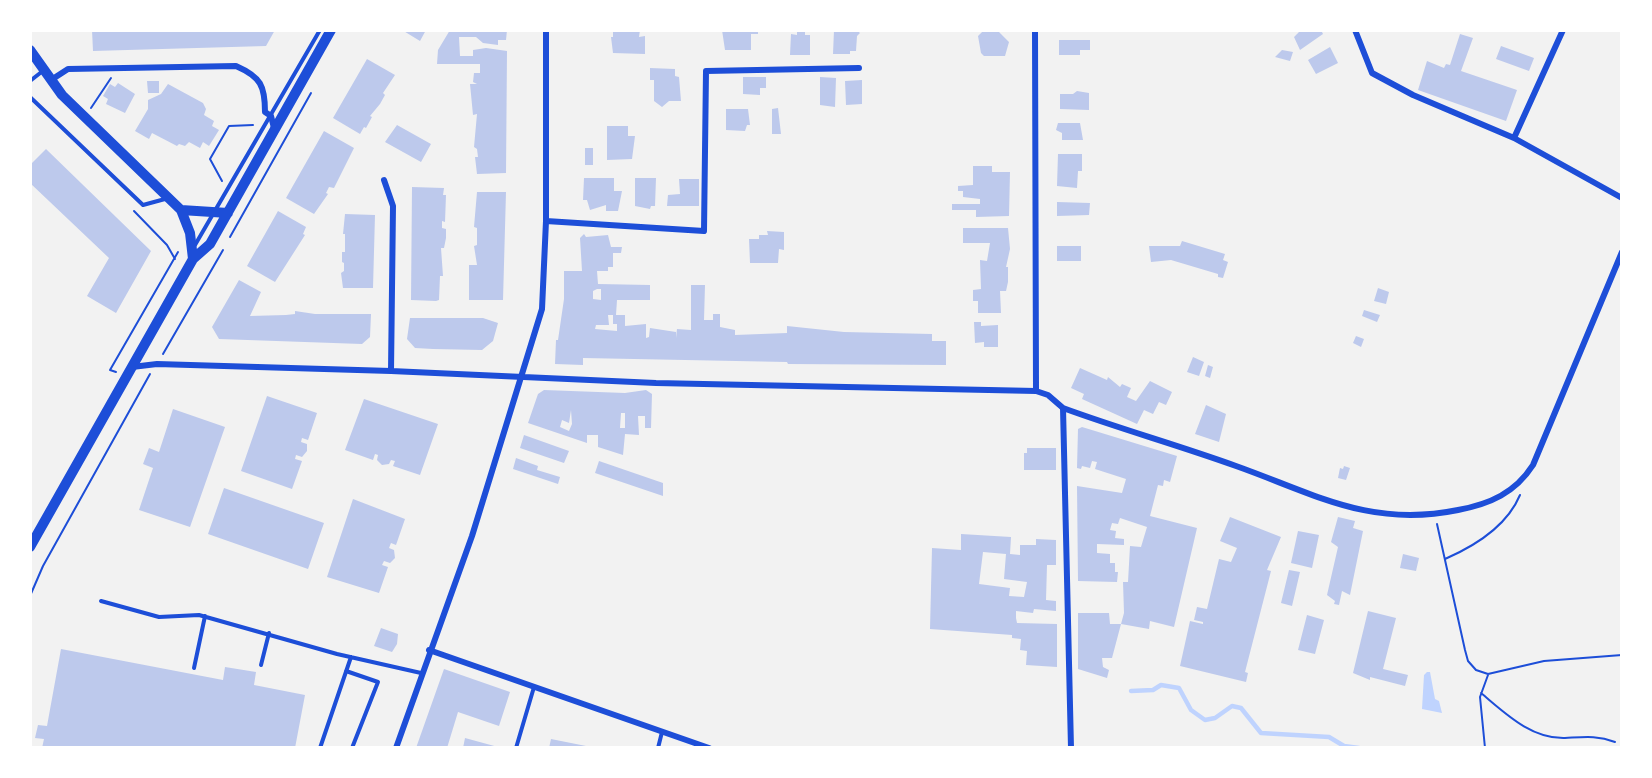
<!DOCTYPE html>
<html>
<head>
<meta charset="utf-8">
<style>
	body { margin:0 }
	#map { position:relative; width:1652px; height:778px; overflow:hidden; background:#f2f2f2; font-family:"PT Sans",sans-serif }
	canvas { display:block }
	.frame { position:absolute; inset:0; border:32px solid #fff; pointer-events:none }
</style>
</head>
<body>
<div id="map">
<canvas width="1652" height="778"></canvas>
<div class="frame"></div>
</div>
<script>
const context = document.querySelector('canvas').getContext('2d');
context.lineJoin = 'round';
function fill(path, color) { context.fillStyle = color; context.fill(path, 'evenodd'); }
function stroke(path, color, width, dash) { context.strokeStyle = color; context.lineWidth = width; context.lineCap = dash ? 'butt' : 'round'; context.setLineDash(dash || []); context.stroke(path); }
const water = new Path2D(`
	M1427 672H1430L1435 699 1439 701 1442 713 1422 709 1424 675Z`);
const stream = new Path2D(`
	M1131 691 1153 690 1161 685 1179 688 1191 710 1205 720 1215 718 1232 706 1241 708 1261 733 1329 737 1344 746 1359 748`);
const building = new Path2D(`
	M92 30H275L266 46 93 51Z
	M402 30H426L420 41Z
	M450 30H507L506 40H498V45L483 43 476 37H459L460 56H473V50L486 48 507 51 506 173 477 174 475 157H478L477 149 474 147 477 114 473 115 470 84H477L473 82 474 73H480V64H437L438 50Z
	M613 30H640L639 37 645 36V54L613 53 611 37H613Z
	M722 30H758V34H751V50H725Z
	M834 30H857L860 33 857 36 856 51H850V54H833Z
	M984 30H1001L999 32 1009 42 1005 56H984L981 53 978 36Z
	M1296 30H1321L1323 34 1300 50 1294 37 1299 32Z
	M797 31H805V35H810V55H790L791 34 797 35Z
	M1460 34 1473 38 1461 71 1517 90 1506 121 1418 90 1427 61 1444 68 1446 64 1450 65Z
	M1059 40H1090V50H1080V55H1059Z
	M1501 46 1534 58 1529 71 1496 59Z
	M1330 47 1338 63 1316 74 1308 60Z
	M1282 50 1293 52 1290 61 1275 57Z
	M367 59 395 75 383 93 385 95 380 104 370 116 372 117 366 128 364 127 360 134 333 118Z
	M650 68 675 69V76L679 77 681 101H669L662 107 654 101V80H650Z
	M743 77H766V88H760V95L743 94Z
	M820 77 836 78 835 107 820 105Z
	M862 80V104L846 105 845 81Z
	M147 81H159V93H148Z
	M118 83 135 94 125 113 106 104 108 99 103 96 110 84 115 87Z
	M168 84 203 103 206 109 204 115 214 121 212 126 219 130 209 146 203 142 200 148 189 142 185 146 179 144 177 146 152 133 149 139 135 131 148 109V100L161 94Z
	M1077 91 1089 93V110L1060 109V94H1073Z
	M778 108 781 134H772V109Z
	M726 109H748L750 125H747L745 131 726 130Z
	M1058 123H1080L1083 140H1062V133L1056 130Z
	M397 125 431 144 421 162 385 142Z
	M607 126H628V136H635L632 159 607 160Z
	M324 131 354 148 334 188 329 187 326 193 328 194 314 214 286 198Z
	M585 148H593V165H585Z
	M46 149 151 251 116 313 87 296 109 258 30 183V165Z
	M1058 154H1082V171H1078L1077 188 1057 186Z
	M973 166H992V172H1010L1009 216 976 217V210H952V204H980V199L963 197V191H958V186L973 185Z
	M584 178H614V191H622L618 211H606V205L590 210 587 200H583Z
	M635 178H656L655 206H651L650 209 635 206Z
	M679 179H699V206H667L668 195 680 194Z
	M412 187 444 188 443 195H446L445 222 442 221V228L446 229V238L444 248H441L443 276H440L439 300 436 301 411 300Z
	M477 192H506L503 300H469V265H477L474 246 477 245V228L474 227Z
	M1057 202 1090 203 1089 215 1057 216Z
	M278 211 306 227 303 234 305 235 275 282 247 266Z
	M345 214 375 215 373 288H343L341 273 344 271V263L342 262V252H345V234H343Z
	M963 228H1008L1010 249 1006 267H1008V282L1006 291H1000L1001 313H978V301H973V290L981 289 980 260 987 261 990 243H963Z
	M767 231 784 232V250L779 249 778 263H750L749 239H759V235H768Z
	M584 234 586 237 608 235 611 247H622L621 253H613V267H608V271H597L598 284 650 285V300H617L616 315H625V326L646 324V338L649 337 650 328 676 332V338L677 329 691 330V285H705L704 320H713V314H720V327L735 330V335L787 333V326L844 332 932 334V341H946V365L788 364 787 362 583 358V365L555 364 556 340H558L564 299V271H582L580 238ZM597 289H601V300L593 299V291ZM608 315H613V324H617V331L595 329 596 325H609Z
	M1182 241 1225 254 1223 260 1228 262 1223 278 1218 277V274L1171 260 1151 262 1149 246H1180Z
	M1057 246H1081V261H1057Z
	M239 280 261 292 250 316 286 315 295 314V311L315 314H371L370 337 362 344 219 339 212 327Z
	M1378 288 1389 292 1386 304 1374 301Z
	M1364 310 1380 315 1377 322 1362 316Z
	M410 318H483L498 323 493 341 482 350 433 349 415 348 407 339Z
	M974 322H981V326L998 325V347H984V342L975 343Z
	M1356 336 1364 339 1361 347 1353 343Z
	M1193 357 1204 362 1199 376 1187 372Z
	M1208 365 1213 367 1210 378 1205 376Z
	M1080 368 1107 380 1108 377 1120 387 1122 384 1131 388 1127 397 1136 401 1150 381 1172 392 1166 405 1159 402 1153 414 1144 410 1137 424 1082 399 1084 394 1071 388Z
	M544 390 625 393 646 390 652 394 651 428H645V416H638L639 435 625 434 623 455 598 447V435H587V443L528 423 538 394ZM571 410 572 424 569 431 560 427 562 420 569 423ZM621 413H625V428H620Z
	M267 396 317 413 308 440 302 438 301 442 307 444V451L302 457 296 455 295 459 302 461 292 489 241 471Z
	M364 399 438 424 420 475 393 466 395 461 391 460 389 464 382 465 377 460 378 455 375 454 373 460 345 450Z
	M1206 405 1226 414 1219 442 1195 434Z
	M173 409 225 427 190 527 139 510 153 468 143 464 149 448 159 452Z
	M1082 427 1177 456 1170 482 1164 480 1163 486 1158 485 1150 516 1197 528 1174 627 1150 621 1149 629 1121 624 1112 658H1102L1103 667 1109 670 1107 678 1078 669V613H1109L1110 624H1121L1124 613 1123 582H1128L1130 546 1141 547 1147 527 1120 518 1118 524 1112 523 1110 530 1116 531 1115 538 1124 539V545L1097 544V553L1110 554V563H1115V572H1118L1117 582 1078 581 1077 486 1122 493 1126 479 1095 469 1097 462 1092 461 1090 468 1082 466 1081 469 1077 468 1078 429Z
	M524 435 569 451 564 463 520 448Z
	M1027 448H1056V470H1024V453H1027Z
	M516 458 538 466 537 470 560 477 558 484 513 469Z
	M599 461 663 483V496L595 473Z
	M1344 466 1350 468 1346 480 1338 478 1340 468 1343 469Z
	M224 488 324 523 308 569 208 534Z
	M353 499 405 519 396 545 391 543 389 548 394 550 395 558 390 563 384 561 382 565 388 567 379 593 327 577Z
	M1230 517 1281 537 1267 570 1271 571 1245 672 1248 673 1246 682 1180 666 1190 621 1203 624V622L1194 620 1197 607 1207 609 1219 559 1231 562 1237 548 1220 541Z
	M1338 517 1355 521 1353 528 1363 531 1350 595 1342 591 1339 605 1334 604 1335 601 1327 595 1338 547 1331 542Z
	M1298 531 1319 535 1312 568 1291 563Z
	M961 534 1011 537 1010 554 1020 555V545H1036V539L1056 540V565H1047L1046 600 1056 601V611L1034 609 1033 613 1016 611V618L1017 623 1057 624V667L1026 665 1027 651 1020 650 1021 639 1012 638V635L930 629 932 548 961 550ZM983 552 1006 554 1004 579 1027 582 1024 597 1009 596 1010 588 979 584Z
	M1403 554 1419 558 1416 571 1400 568Z
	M1289 570 1300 572 1292 606 1281 603Z
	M1368 611 1396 618 1383 669 1408 675 1405 686 1370 677V680L1353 673Z
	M1307 615 1324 620 1315 654 1298 650Z
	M381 628 398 634 397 644 392 652 374 646Z
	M61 649 223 680 225 667 256 672 254 685 305 695 295 748H42L44 739 35 738 38 725 47 726Z
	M444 669 510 692 499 726 458 712 447 748H416Z
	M465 738 498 747V748H463Z
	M551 739 591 747V748H549Z`);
const path = new Path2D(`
	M91 108 111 78
	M222 181 210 159 229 126 253 125
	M134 211 167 245 175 259
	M230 237 311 93
	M163 354 223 250
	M116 372 110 370 178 252
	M1437 524 1465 650 1468 661 1476 670 1488 674 1544 661 1622 655
	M1445 559C1475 546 1507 526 1520 495
	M30 596 43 566 150 374
	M1481 693C1505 713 1531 739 1565 738 1584 737 1597 735 1615 742
	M1485 748 1480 697 1488 675`);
const service = new Path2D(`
	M30 81 44 70
	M30 97 143 205 165 199
	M195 245 320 30
	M101 601 159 617 199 615 337 654 421 673
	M261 665 269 633
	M194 668 205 616
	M346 671 378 682 352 748
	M320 748 351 657
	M516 748 534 687
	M658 748 662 732`);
const minor = new Path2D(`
	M1035 30 1036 391
	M1355 30 1372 73 1413 95 1514 138 1622 198
	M51 80 68 69 236 66C261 77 265 86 265 112L271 116 274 128
	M1514 138 1563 30
	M384 180 393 206 391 371
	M546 221 704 231 706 71 859 68
	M132 367 157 364 391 371 656 383 1036 391 1048 395 1063 408C1120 429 1178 445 1236 466 1315 494 1370 528 1458 510 1490 504 1515 493 1533 465L1622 252
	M1063 408 1071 748
	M429 650 709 748
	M396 748 472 536 542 309 546 221V30`);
const primary = new Path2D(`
	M30 50 62 95 181 210 190 233 193 259
	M181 210 228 213
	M30 547 193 259 210 244 331 30`);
fill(water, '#bfd3fe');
stroke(stream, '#bfd3fe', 4.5);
fill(building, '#bdc9ec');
stroke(path, '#1d4ed8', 2);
stroke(service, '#1d4ed8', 4);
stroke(minor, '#1d4ed8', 6);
stroke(primary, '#1d4ed8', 10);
</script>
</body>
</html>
